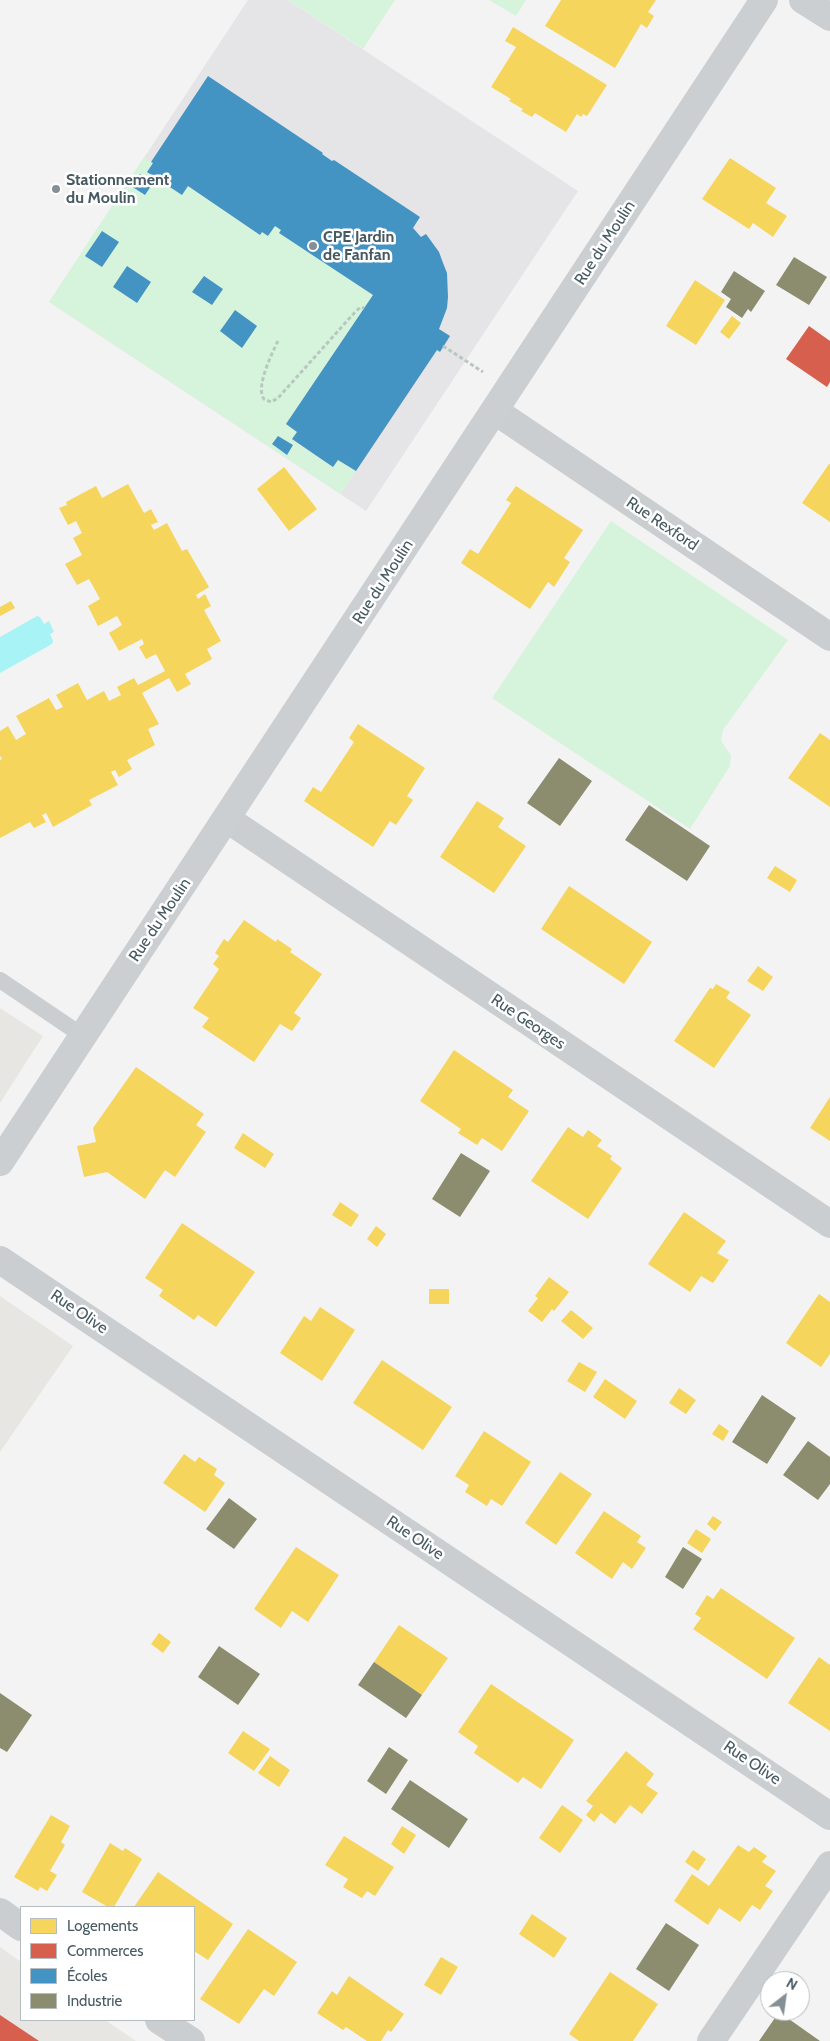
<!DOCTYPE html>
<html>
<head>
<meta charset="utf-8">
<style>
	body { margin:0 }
	#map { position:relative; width:830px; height:2041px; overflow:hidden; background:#f4f3f3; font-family:Cabin,sans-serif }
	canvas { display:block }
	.legend { position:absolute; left:20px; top:1906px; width:175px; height:115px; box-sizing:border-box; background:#fff; border:1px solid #b5bdc0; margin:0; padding:6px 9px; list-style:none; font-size:15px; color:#475a62 }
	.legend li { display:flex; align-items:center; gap:10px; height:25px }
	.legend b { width:25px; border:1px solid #b5bdc0 }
	.north { position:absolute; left:760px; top:1971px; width:50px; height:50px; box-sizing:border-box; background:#fff; border:1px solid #b5bdc0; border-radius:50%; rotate:30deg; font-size:14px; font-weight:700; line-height:20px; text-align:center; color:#475a62 }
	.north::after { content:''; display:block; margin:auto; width:18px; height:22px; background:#849095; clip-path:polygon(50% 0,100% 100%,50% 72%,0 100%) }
</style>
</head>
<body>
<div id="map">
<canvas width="830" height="2041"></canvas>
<ul class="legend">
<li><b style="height:14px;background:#f6d55c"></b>Logements</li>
<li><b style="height:14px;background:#d6604d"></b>Commerces</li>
<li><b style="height:14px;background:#4393c3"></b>Écoles</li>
<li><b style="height:14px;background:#8c8c6e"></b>Industrie</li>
</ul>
<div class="north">N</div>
</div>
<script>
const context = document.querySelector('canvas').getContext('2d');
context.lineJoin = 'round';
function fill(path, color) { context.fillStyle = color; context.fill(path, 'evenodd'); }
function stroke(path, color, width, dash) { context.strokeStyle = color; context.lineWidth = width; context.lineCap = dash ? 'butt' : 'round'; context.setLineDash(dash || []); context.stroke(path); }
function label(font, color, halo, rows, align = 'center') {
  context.font = font + ' Cabin,sans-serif'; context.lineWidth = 5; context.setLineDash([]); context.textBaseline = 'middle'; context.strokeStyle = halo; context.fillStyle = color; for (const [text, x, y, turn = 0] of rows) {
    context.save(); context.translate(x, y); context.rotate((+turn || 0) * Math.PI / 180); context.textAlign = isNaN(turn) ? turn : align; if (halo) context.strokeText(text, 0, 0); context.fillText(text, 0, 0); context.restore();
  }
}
const commercial = new Path2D(`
	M0 1008 43 1036 0 1103Z
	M0 1296 73 1346 0 1452Z
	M0 1947 21 1962V2020H105L136 2041H0Z`);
const education = new Path2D(`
	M248 0H288L578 191 366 511 49 302Z`);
const green = new Path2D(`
	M288 0H395L363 49Z
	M489 0H526L516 16Z
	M144 157 153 163 147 173 182 195 188 186 260 235 275 226 373 295 286 424 297 432 292 440 333 467 338 460 356 471 341 494 49 302Z
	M611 521 788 640 723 730 721 741 731 755 730 766 690 829 492 698Z`);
const water = new Path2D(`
	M37 616 40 617 44 624 49 621 54 632 50 634 53 641 52 644 0 673V637Z`);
const homes = new Path2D(`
	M561 0H656L648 12 654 16 647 28 641 24 615 68 545 26Z
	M513 27 607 85 587 116 583 114 581 117 577 114 566 132 535 113 532 117 521 111 523 109 509 101 511 99 491 87 516 47 505 41Z
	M730 158 776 188 766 203 787 216 773 237 753 223 749 229 702 199Z
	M695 280 725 300 696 345 666 326Z
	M732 316 741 323 729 339 720 332Z
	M829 464H830V522L802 503Z
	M284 467 317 509 289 531 257 489Z
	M128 484 144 513 151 509 158 522 151 525 154 530 167 523 182 551 187 549 209 587 196 595 198 599 205 594 211 606 204 610 221 641 207 649 212 659 185 674 191 684 177 692 169 678 142 693 159 724 148 729 155 745 127 760 132 769 119 777 115 770 111 772 118 785 89 800 92 805 53 827 46 813 42 815 46 822 34 828 30 822 0 838V760L2 759 0 756V731L8 726 16 740 26 734 16 716 49 698 56 710 63 707 56 695 78 683 87 700 104 691 109 701 121 695 117 687 134 678 138 685 165 671 156 654 146 659 139 647 144 644 142 639 119 651 109 633 122 625 117 616 98 626 88 606 100 599 89 579 77 585 65 564 82 555 73 538 82 533 76 521 68 525 59 508 67 505 66 502 96 486 102 498Z
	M516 486 583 530 564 558 570 562 554 587 548 582 530 609 461 563 470 549 478 554 511 503 506 500Z
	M11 601 15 608 0 616V607Z
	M358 724 425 768 407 796 413 800 396 825 390 821 373 847 304 801 313 787 321 792 354 742 349 738Z
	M820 733 830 740V807L788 778Z
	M477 801 504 818 498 827 526 846 494 893 440 857Z
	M775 866 797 880 790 892 767 878Z
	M569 886 652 942 624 984 541 929Z
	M244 920 276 942 277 939 292 949 290 952 322 974 294 1013 301 1018 292 1031 280 1024 254 1062 202 1027 209 1018 193 1008 219 969 213 964 219 956 215 953 224 939 228 942Z
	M758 966 773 977 763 991 747 981Z
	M716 984 730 992 726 998 751 1015 714 1068 674 1041 710 988 713 989Z
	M454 1050 513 1090 508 1097 529 1111 502 1151 482 1138 477 1145 458 1133 461 1129 420 1101Z
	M136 1067 204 1114 196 1125 206 1132 175 1177 165 1170 145 1199 107 1172 84 1177 77 1146 96 1142 93 1128Z
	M830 1097V1141L810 1128Z
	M568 1127 583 1137 588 1130 602 1140 597 1146 612 1156 610 1159 622 1168 588 1219 531 1181Z
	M243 1133 274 1154 265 1168 234 1148Z
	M340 1202 359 1215 351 1227 332 1215Z
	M684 1212 726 1241 717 1253 729 1260 713 1283 701 1276 690 1292 648 1264Z
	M182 1223 255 1272 216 1327 198 1315 194 1320 159 1296 163 1290 145 1278Z
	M376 1226 386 1234 377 1247 367 1239Z
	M549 1277 569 1292 554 1311 552 1309 542 1322 528 1311 538 1298 535 1296Z
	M429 1289H449V1304H429Z
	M819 1294 830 1302V1354L821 1367 786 1343Z
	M320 1307 355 1330 322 1381 280 1353 304 1316 311 1321Z
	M571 1310 593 1328 583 1339 561 1321Z
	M382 1360 452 1407 423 1450 353 1403Z
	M579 1362 597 1372 585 1392 567 1381Z
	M605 1379 637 1401 625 1419 593 1397Z
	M679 1388 696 1400 686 1414 669 1403Z
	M719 1424 729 1431 723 1441 712 1434Z
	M484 1431 531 1462 502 1506 491 1499 487 1506 465 1492 469 1485 455 1476Z
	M184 1454 195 1462 199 1457 217 1469 214 1475 225 1483 205 1512 163 1483Z
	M560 1472 592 1494 556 1545 525 1523Z
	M604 1511 641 1536 637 1542 646 1548 632 1569 623 1562 612 1579 575 1553Z
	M713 1516 722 1522 715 1531 707 1524Z
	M696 1529 711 1539 702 1553 687 1543Z
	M296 1547 339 1575 308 1622 292 1611 281 1628 254 1609Z
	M721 1588 795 1638 767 1679 693 1629 701 1618 695 1614 707 1595 713 1599Z
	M399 1625 448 1658 422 1695 374 1662Z
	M159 1633 171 1642 163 1653 151 1644Z
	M819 1657 830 1665V1731L788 1703Z
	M491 1684 574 1740 541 1789 523 1777 518 1783 474 1753 478 1746 458 1732Z
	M243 1731 270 1749 254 1771 228 1753Z
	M626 1751 654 1774 646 1785 658 1793 642 1814 630 1805 615 1824 601 1813 594 1822 586 1815 593 1806 586 1801Z
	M270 1756 290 1770 279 1787 258 1773Z
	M562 1805 583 1820 560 1853 539 1838Z
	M51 1815 70 1826 61 1842 65 1845 50 1871 57 1875 47 1891 40 1887 38 1891 14 1877Z
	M402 1826 416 1835 404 1854 391 1844Z
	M344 1836 394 1867 375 1896 367 1891 362 1898 343 1887 348 1879 325 1865Z
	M110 1843 123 1851 125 1848 142 1859 114 1907H108L82 1892Z
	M738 1845 749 1852 754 1847 767 1856 762 1862 776 1871 765 1886 773 1891 760 1910 752 1905 740 1922 719 1908 708 1925 674 1901 692 1874 709 1886Z
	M693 1850 706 1859 698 1871 685 1862Z
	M158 1872 233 1924 208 1960 194 1951V1907H134Z
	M532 1914 567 1938 554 1958 519 1934Z
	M248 1929 297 1962 274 1996 264 1989 239 2024 200 1999Z
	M441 1957 458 1967 441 1995 424 1985Z
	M610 1972 658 2004 633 2041H579L569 2034Z
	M349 1976 404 2014 391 2032 388 2030 381 2041H367L346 2027 343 2030 317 2013 332 1991 337 1995Z`);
const shops = new Path2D(`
	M809 326 830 341V382L827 387 786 359Z
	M0 2015 39 2041H0Z`);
const schools = new Path2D(`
	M208 76 323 153 322 154 332 161 334 160 420 217 413 228 421 237 426 234 439 252 443 263 447 273 448 297 447 308 439 329 450 336 440 352 437 350 356 471 338 460 333 467 292 439 297 432 286 424 373 295 279 233 281 230 275 226 268 236 262 232 260 235 188 186 182 195 147 172 153 163 151 162Z
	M140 174 153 183 145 195 131 186Z
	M102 231 119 242 102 267 85 256Z
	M127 266 151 282 137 303 113 287Z
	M204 276 223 289 212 305 192 292Z
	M235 310 257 326 242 348 220 331Z
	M278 436 293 445 287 455 272 444Z`);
const industry = new Path2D(`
	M794 257 827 277 809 305 776 285Z
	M734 271 765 291 751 312 748 309 742 318 726 307 731 299 721 292Z
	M559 758 592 781 560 826 527 803Z
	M649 805 710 846 687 881 625 840Z
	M461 1153 490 1171 460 1217 432 1199Z
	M762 1395 796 1418 767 1464 732 1442Z
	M808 1441 830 1457V1484L818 1500 783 1475Z
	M229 1498 257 1519 234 1549 206 1529Z
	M683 1547 702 1559 683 1589 665 1577Z
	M219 1646 260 1674 238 1705 198 1677Z
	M374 1662 422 1695 406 1718 358 1685Z
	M0 1693 32 1715 7 1752 0 1748Z
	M389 1747 408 1760 386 1794 367 1781Z
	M410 1780 468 1819 449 1848 391 1809Z
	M666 1923 699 1945 669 1991 636 1969Z
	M779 2012 820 2041H759Z`);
const path = new Path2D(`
	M278 341C272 353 255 388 264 399L271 402 278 398 356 311 361 307 364 308
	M443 346 483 372`);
const lane = new Path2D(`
	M0 980 83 1036`);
const street = new Path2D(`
	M495 411 830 637
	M227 819 830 1224
	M0 1260 830 1816
	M0 1912 21 1927
	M159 2020 191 2041
	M711 2041 830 1865`);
const secondary = new Path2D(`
	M803 0 830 17
	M0 1162 764 0`);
const markers = [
	[56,189,5,"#849095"],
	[313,246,5,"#849095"]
];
const poiNames = [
	["Stationnement",66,180],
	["du Moulin",66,198],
	["CPE Jardin",323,237],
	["de Fanfan",323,255]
];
const streetNames = [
	["Rue du Moulin",605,243,-57],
	["Rue Rexford",662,524,34],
	["Rue du Moulin",383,582,-57],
	["Rue du Moulin",160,920,-56],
	["Rue Georges",528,1022,34],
	["Rue Olive",79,1312,34],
	["Rue Olive",415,1538,34],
	["Rue Olive",752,1763,34]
];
fill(commercial, '#e8e6e2');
fill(education, '#e5e4e6');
fill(green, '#d6f4dc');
fill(water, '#a8f3f5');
fill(homes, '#f6d55c');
fill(shops, '#d6604d');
fill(schools, '#4393c3');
fill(industry, '#8c8c6e');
stroke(path, '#b8c7c0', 3, [4, 2.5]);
stroke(lane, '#caced0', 16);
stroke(street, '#caced0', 28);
stroke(secondary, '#cbcfd2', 28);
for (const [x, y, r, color] of markers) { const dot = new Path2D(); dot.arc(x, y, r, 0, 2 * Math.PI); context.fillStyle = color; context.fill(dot); stroke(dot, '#fff', 2); }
label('bold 16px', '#475a62', '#fff', poiNames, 'left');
label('16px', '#475a62', '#fff', streetNames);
</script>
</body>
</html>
